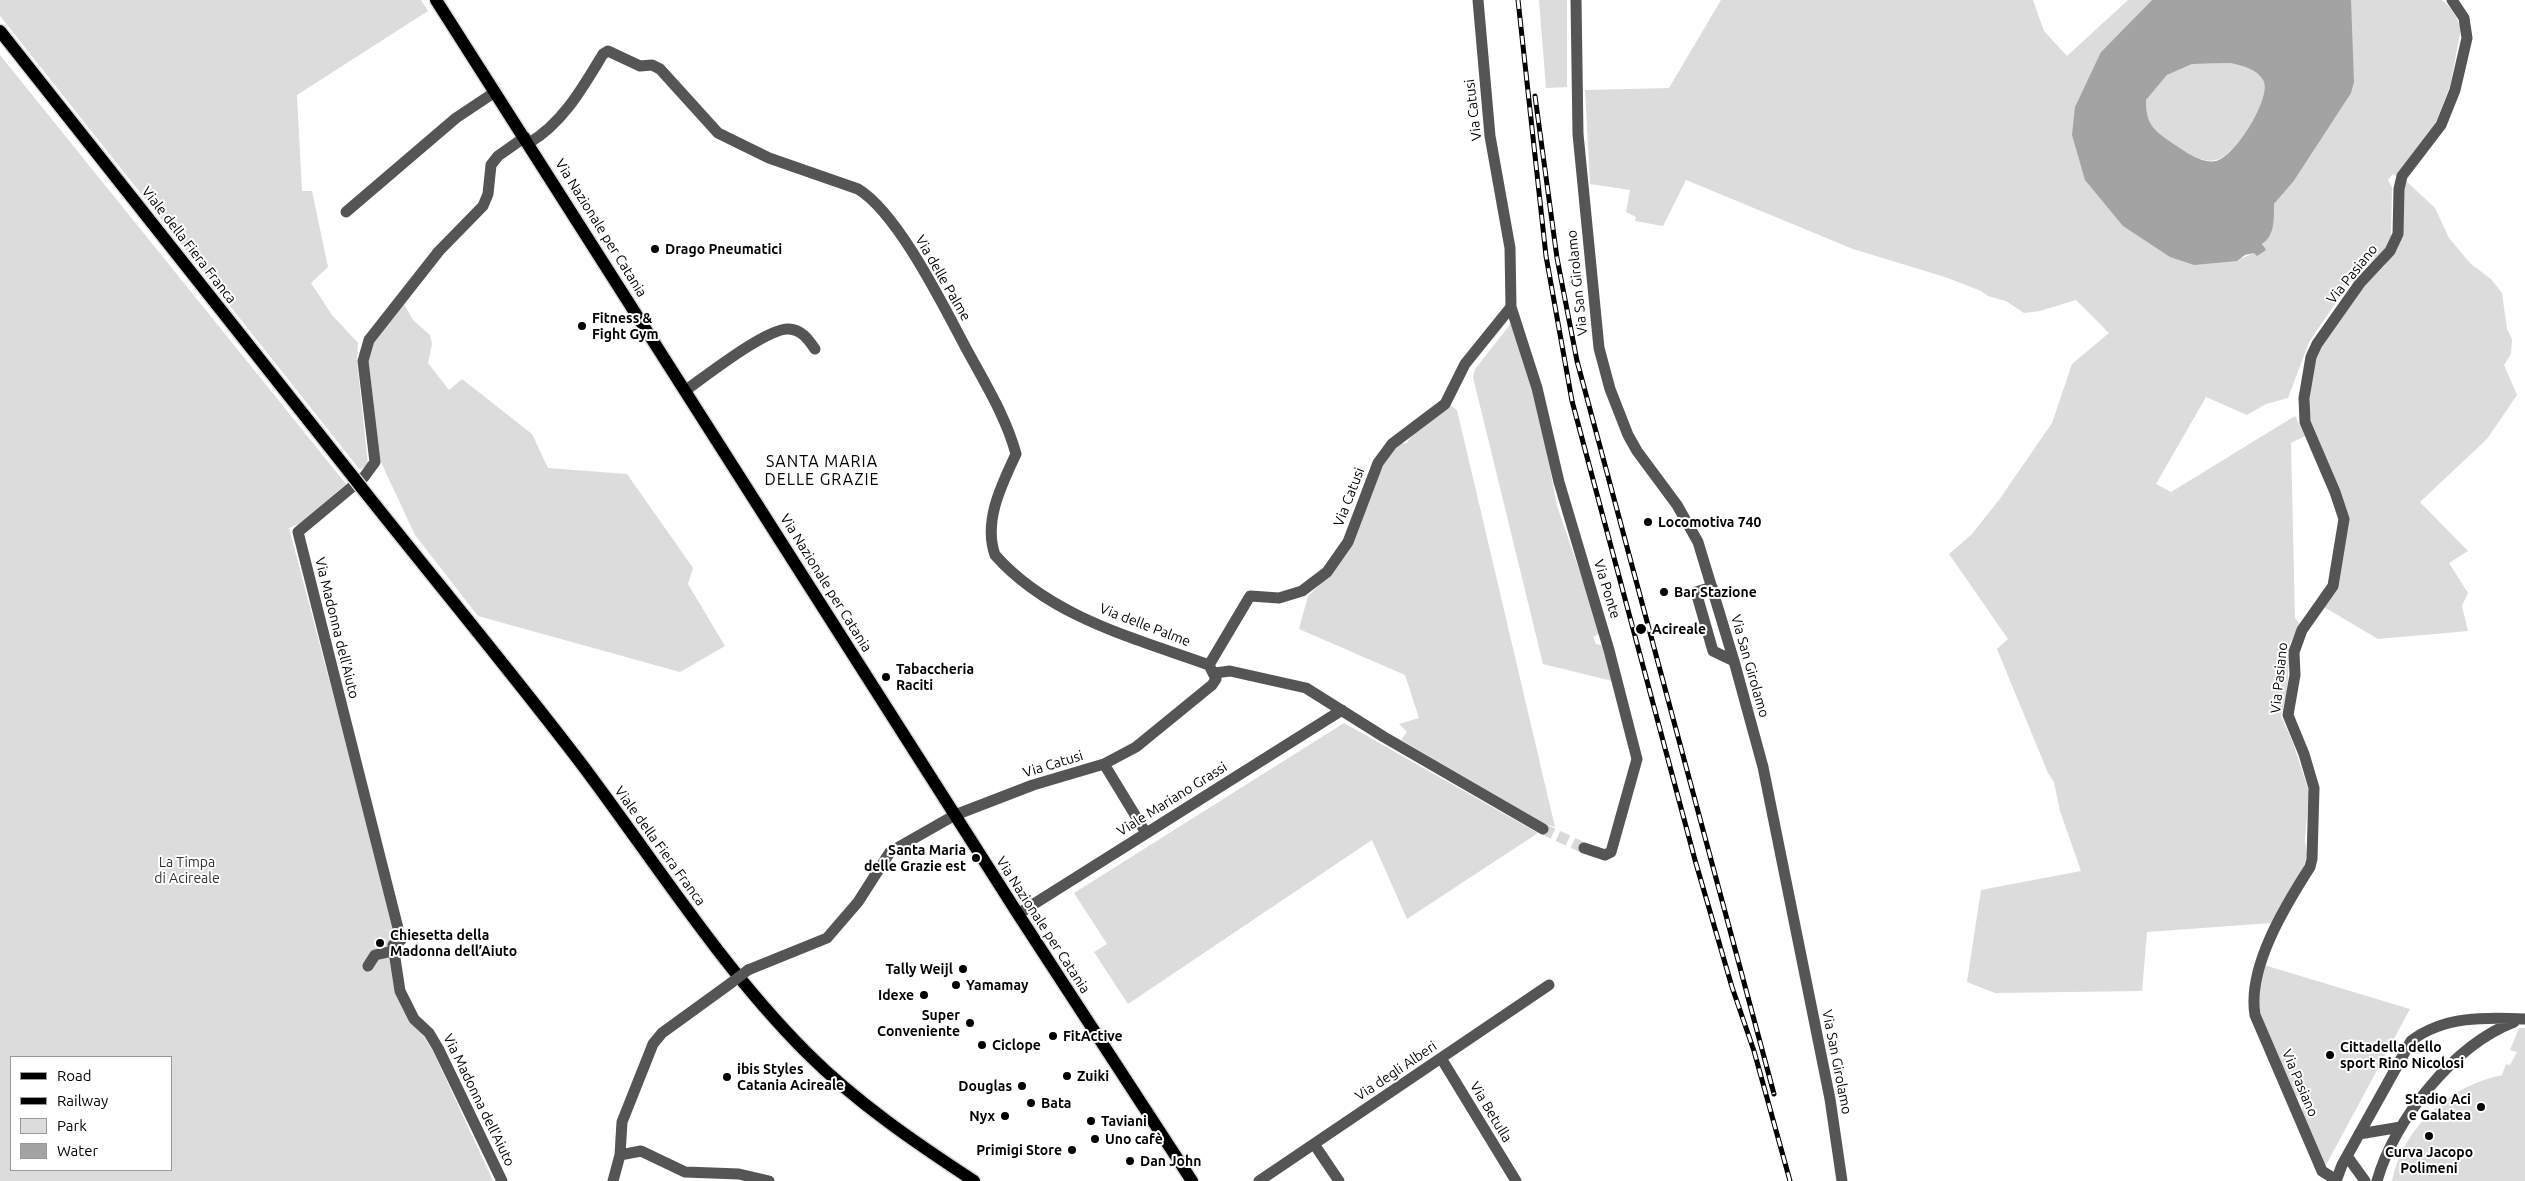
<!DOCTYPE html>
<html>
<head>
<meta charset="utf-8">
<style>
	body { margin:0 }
	#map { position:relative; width:2525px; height:1181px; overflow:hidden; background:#fff; font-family:Ubuntu,sans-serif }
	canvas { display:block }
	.legend { position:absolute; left:10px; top:1056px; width:162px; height:115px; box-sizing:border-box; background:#fff; border:1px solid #999; margin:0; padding:6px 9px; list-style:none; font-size:15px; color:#000 }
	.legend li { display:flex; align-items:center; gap:10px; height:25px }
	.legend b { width:25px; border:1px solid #999 }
</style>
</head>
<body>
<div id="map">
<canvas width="2525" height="1181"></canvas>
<ul class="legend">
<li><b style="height:6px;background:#000"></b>Road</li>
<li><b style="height:6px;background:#000"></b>Railway</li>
<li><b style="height:14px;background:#dcdcdc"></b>Park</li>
<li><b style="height:14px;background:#a3a3a3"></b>Water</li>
</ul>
</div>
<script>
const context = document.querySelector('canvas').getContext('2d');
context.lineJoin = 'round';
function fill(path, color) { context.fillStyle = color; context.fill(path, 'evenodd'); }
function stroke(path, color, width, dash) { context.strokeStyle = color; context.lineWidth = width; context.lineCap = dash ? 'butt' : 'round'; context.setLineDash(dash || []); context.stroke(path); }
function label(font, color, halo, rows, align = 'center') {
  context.font = font + ' Ubuntu,sans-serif'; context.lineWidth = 4; context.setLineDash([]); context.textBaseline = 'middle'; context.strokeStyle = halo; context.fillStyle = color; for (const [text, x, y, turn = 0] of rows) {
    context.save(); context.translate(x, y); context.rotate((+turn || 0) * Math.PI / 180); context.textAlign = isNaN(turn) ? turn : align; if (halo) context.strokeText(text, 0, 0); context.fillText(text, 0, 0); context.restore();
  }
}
const green = new Path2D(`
	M0 0H421L428 11 297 95 302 191H312L328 267 311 283 332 315 358 343 357 361 368 464 360 470 0 16Z
	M1539 0H1567V87L1546 88Z
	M1721 0H2033L2044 31 2067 56 2128 0H2152L2101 52 2237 261C2242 257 2249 256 2255 252 2271 240 2274 222 2274 204L2293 182 2351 0H2442C2452 8 2457 17 2461 29L2450 86 2434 127 2396 176 2393 174 2388 180 2392 187 2391 236 2386 248 2350 282 2309 342 2288 398 2266 404 2247 415 2206 397 2156 484 2171 492 2295 416 2305 436 2291 443 2295 618 2300 624 2290 643 2287 691 2281 716 2293 743 2309 792 2305 839 2307 855 2304 866 2272 923 2147 932 2142 991 1995 993 1967 982 1981 890 2081 871 2060 811 2054 782 2048 773 1997 649 2008 639 1949 554 1971 535 1999 500 2052 423 2072 364 2109 333 2076 300 2040 311 2024 313 2006 301 1988 296 1981 291 1948 278 1853 249 1686 180 1663 226 1635 221 1636 217 1626 212 1630 190 1590 184 1585 90 1669 88Z
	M0 55 346 484 301 523 289 528 374 850 396 940 409 1021 425 1038 433 1051 493 1181H0ZM11 1057H171V1170H11Z
	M2230 63C2242 66 2256 68 2263 80 2273 96 2235 157 2216 160 2201 164 2183 150 2171 142 2152 129 2146 123 2146 100L2167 75 2192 64Z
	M2404 179 2435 208 2449 238 2471 264 2491 279 2502 293 2507 329 2512 339 2511 354 2504 365 2517 395 2487 439 2420 502 2468 551 2449 563 2468 593 2462 606 2468 631 2378 639 2324 607 2337 590 2345 539 2308 422 2313 357 2356 294 2385 265 2400 237Z
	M404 304 413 320 430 335 432 344 428 363 449 390 462 379 532 434 548 468 627 474 693 568 688 584 725 646 680 672 478 616 415 535 379 458 367 362 373 342Z
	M1512 322 1535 388 1557 506 1601 633 1593 637 1596 644 1606 646 1616 682 1543 664 1473 377 1475 369Z
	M1450 405 1457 410 1555 827 1545 824 1401 740 1407 732 1399 724 1419 718 1405 675 1299 629 1308 596 1331 574 1388 454 1399 444 1407 443C1413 431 1439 415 1450 405Z
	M1344 723 1538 833 1407 919 1372 840 1128 1004 1094 952 1107 944 1074 893Z
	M2264 965 2410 1009 2326 1165C2312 1149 2299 1121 2303 1100L2291 1093 2255 1000Z
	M2519 1028H2525V1181H2392C2403 1127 2449 1086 2502 1075L2506 1064 2510 1065 2517 1052 2510 1050Z`);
const water = new Path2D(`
	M2152 0H2351L2354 82 2351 93 2293 182 2274 204C2274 218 2275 236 2262 244L2266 250 2257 256 2254 253 2245 255 2237 261 2194 265 2170 257 2123 226 2085 180 2072 135 2075 107 2101 52ZM2230 63C2242 66 2256 68 2263 80 2273 96 2235 157 2216 161 2201 164 2183 150 2171 142 2152 129 2146 123 2146 100L2167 75 2192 64Z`);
const minorTunnel = new Path2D(`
	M1543 829 1584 848`);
const minor = new Path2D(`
	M1576 0 1578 134 1599 348 1610 389 1628 435 1637 451 1677 505 1698 542 1734 661 1763 767 1830 1099 1842 1181
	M529 143C563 123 583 87 603 54L608 51 640 66 652 65 660 69 718 133 769 158 858 189C898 213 944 307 967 350 985 383 1006 417 1016 454 1002 484 983 521 995 555 1050 617 1134 638 1209 665
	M346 212 456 118 495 92
	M1511 307 1537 388 1559 482 1609 650 1637 759 1611 852 1605 855 1584 848
	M686 390C706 376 768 327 789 329 802 330 808 339 815 349
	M1712 587 1696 592 1713 651 1734 661
	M1209 665 1250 596 1279 598 1302 591 1327 572 1348 542 1378 463 1392 444 1445 404 1465 364 1511 307 1510 248 1490 136 1478 0
	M1215 673 1230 671 1306 688 1384 737 1543 829
	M1104 764 1146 833
	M1018 914 1342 710
	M368 966 375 955 393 951
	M748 970 827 938 858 902 890 852 955 815 1033 785 1104 764 1136 747 1212 685 1216 679 1209 665
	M1441 1058 1516 1181
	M2359 1134 2401 1127
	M1314 1144 1339 1181
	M620 1155 641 1151 685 1172 739 1174 769 1181
	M2347 1156 2365 1181
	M2336 1180 2322 1171 2255 1015C2247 968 2285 906 2310 867L2312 859 2314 788 2304 754 2288 715 2295 675 2294 652 2302 630 2333 586 2344 519 2335 492 2305 422 2304 398 2311 357 2317 344 2360 283 2390 251 2398 234 2399 189 2402 176 2441 125 2455 90 2467 38 2464 18 2452 0
	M502 1181 438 1048 429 1033 414 1019 400 991 393 945 401 940 298 532 364 477 375 462 363 361 369 340 439 251 483 206 488 194 491 165 498 156 525 137
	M613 1181 620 1155 622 1122 653 1044 662 1033 731 983
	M1259 1181 1549 985
	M2336 1181 2342 1165 2411 1041C2443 1016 2486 1017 2525 1019
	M2377 1181C2394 1120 2454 1045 2514 1022`);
const major = new Path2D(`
	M436 0 1018 914 1192 1181
	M0 31 354 478
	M361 487C434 579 509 669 580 762 654 860 720 966 807 1053 857 1103 916 1143 974 1181`);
const rail = new Path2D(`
	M1518 0 1546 256 1572 401 1695 860 1732 987 1754 1051 1790 1181
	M1535 96 1557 258 1577 361 1774 1094`);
const minorBridge = new Path2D(`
	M731 983 748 970`);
const majorBridge = new Path2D(`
	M354 478 361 487`);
const markers = [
	[655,249,5,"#000"],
	[582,326,5,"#000"],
	[1648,522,5,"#000"],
	[1664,592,5,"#000"],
	[1641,629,6,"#000"],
	[886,677,5,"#000"],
	[976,858,5,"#000"],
	[380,943,5,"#000"],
	[963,969,5,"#000"],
	[956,985,5,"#000"],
	[924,995,5,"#000"],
	[970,1023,5,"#000"],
	[1053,1036,5,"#000"],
	[982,1045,5,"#000"],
	[2330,1055,5,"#000"],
	[1067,1076,5,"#000"],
	[727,1077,5,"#000"],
	[1022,1086,5,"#000"],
	[1031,1103,5,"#000"],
	[2481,1107,5,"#000"],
	[1005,1116,5,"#000"],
	[1091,1121,5,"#000"],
	[2429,1136,5,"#000"],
	[1095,1139,5,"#000"],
	[1072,1150,5,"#000"],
	[1130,1161,5,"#000"]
];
const streetNames = [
	["Via Catusi",1473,110,-97],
	["Via Nazionale per Catania",601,228,58],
	["Viale della Fiera Franca",189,245,52],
	["Via Pasiano",2352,274,-51],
	["Via delle Palme",943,278,60],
	["Via San Girolamo",1577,283,-96],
	["Via Catusi",1349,497,-69],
	["Via Nazionale per Catania",826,583,58],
	["Via Ponte",1607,589,73],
	["Via delle Palme",1145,625,21],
	["Via Madonna dell'Aiuto",337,628,76],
	["Via San Girolamo",1750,666,74],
	["Via Pasiano",2279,678,-84],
	["Via Catusi",1053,764,-17],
	["Viale Mariano Grassi",1172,799,-32],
	["Viale della Fiera Franca",660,846,54],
	["Via Nazionale per Catania",1043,925,57],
	["Via San Girolamo",1837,1062,79],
	["Via degli Alberi",1396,1071,-34],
	["Via Pasiano",2300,1083,67],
	["Via Madonna dell'Aiuto",479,1100,64],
	["Via Betulla",1491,1112,59]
];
const poiNames = [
	["Drago Pneumatici",665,249],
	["Fitness &",592,318],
	["Fight Gym",592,334],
	["Locomotiva 740",1658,522],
	["Bar Stazione",1674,592],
	["Acireale",1652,629],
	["Tabaccheria",896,669],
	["Raciti",896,685],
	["Santa Maria",966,850,"right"],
	["delle Grazie est",966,866,"right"],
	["Chiesetta della",390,935],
	["Madonna dell’Aiuto",390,951],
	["Tally Weijl",953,969,"right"],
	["Yamamay",966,985],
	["Idexe",914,995,"right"],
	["Super",960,1015,"right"],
	["Conveniente",960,1031,"right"],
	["FitActive",1063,1036],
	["Ciclope",992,1045],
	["Cittadella dello",2340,1047],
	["sport Rino Nicolosi",2340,1063],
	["ibis Styles",737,1069],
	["Catania Acireale",737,1085],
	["Zuiki",1077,1076],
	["Douglas",1012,1086,"right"],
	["Stadio Aci",2471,1099,"right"],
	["e Galatea",2471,1115,"right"],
	["Bata",1041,1103],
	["Nyx",995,1116,"right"],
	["Taviani",1101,1121],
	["Uno cafè",1105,1139],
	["Primigi Store",1062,1150,"right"],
	["Curva Jacopo",2429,1152,"center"],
	["Polimeni",2429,1168,"center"],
	["Dan John",1140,1161]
];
const parkNames = [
	["La Timpa",187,862],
	["di Acireale",187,878]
];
const quarterNames = [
	["SANTA MARIA",822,462],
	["DELLE GRAZIE",822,480]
];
fill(green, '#dcdcdc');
fill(water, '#a3a3a3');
stroke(minorTunnel, '#d9d9d9', 11, [11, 5.5]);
stroke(major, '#dbdbdb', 15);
stroke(minor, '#555', 11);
stroke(major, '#000', 12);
stroke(rail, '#000', 5);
stroke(rail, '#fff', 3, [9]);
stroke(majorBridge, '#dbdbdb', 15, []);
stroke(minorBridge, '#555', 11);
stroke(majorBridge, '#000', 12);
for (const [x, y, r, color] of markers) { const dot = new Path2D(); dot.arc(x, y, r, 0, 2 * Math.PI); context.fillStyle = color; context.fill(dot); stroke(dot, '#fff', 2); }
label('14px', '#000', '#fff', streetNames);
label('bold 14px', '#000', '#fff', poiNames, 'left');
label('14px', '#333', '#fff', parkNames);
context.letterSpacing = '1px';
label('16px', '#000', '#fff', quarterNames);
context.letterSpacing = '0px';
</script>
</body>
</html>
